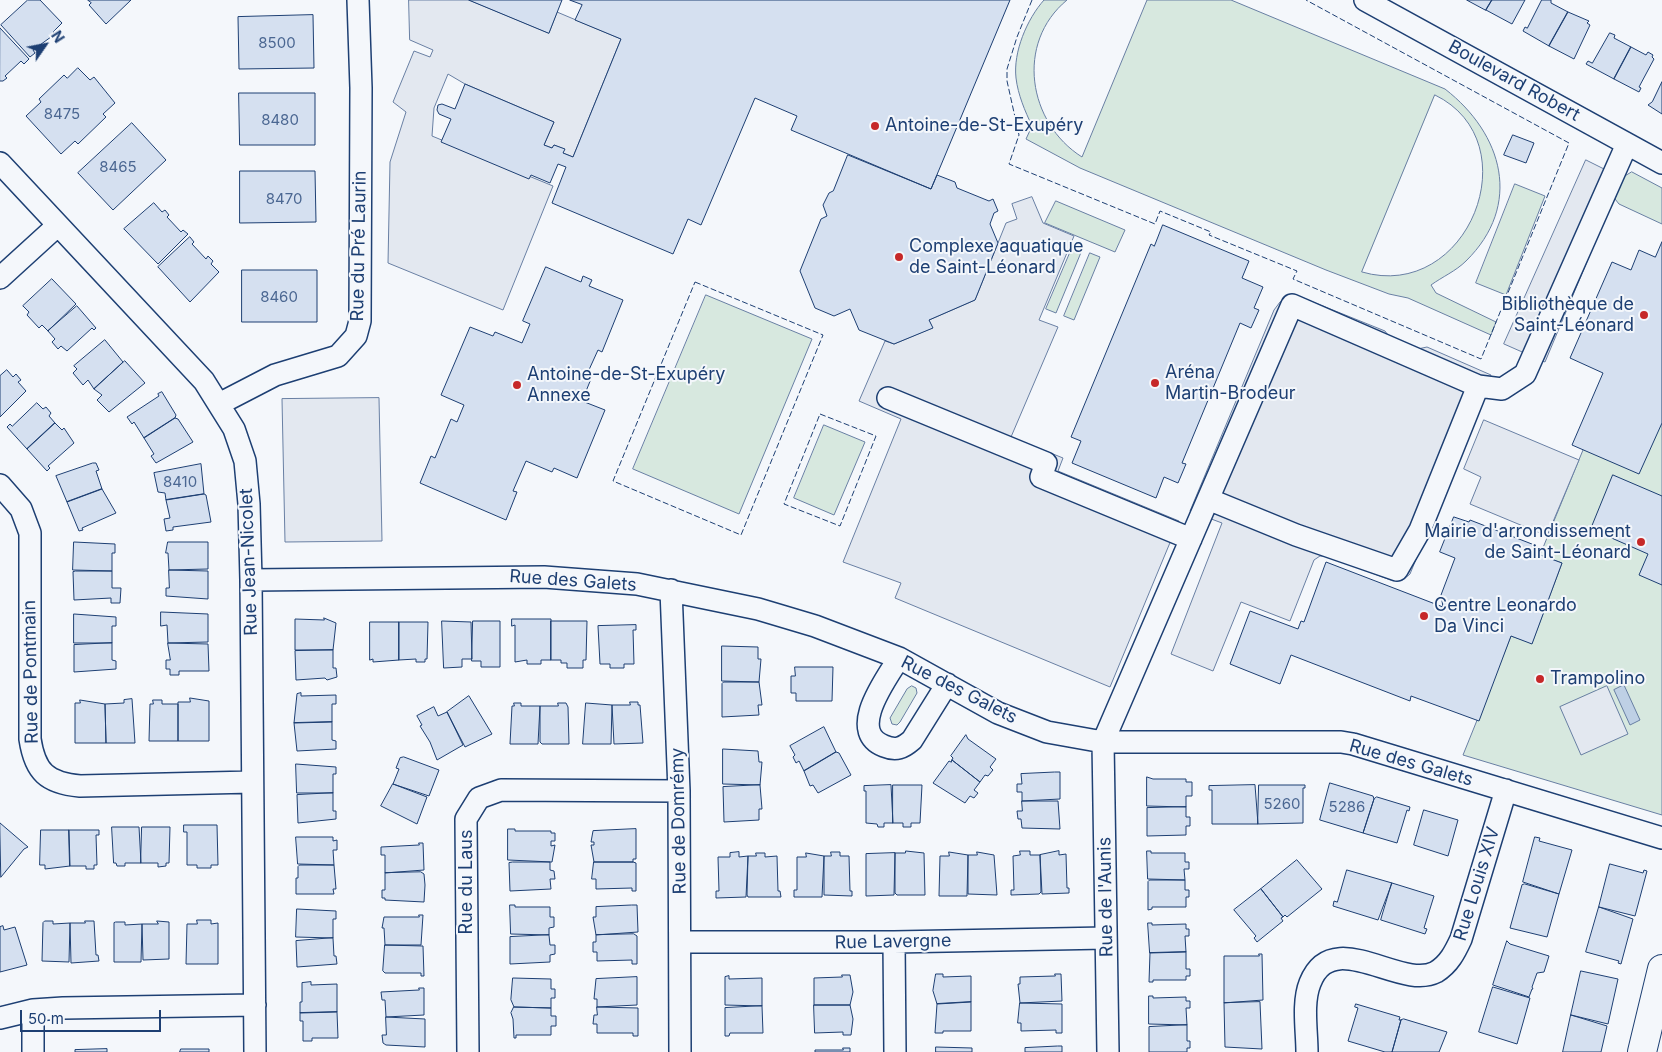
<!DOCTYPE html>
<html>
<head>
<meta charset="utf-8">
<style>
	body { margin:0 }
	#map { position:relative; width:1662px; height:1052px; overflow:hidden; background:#f4f7fb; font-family:Inter,sans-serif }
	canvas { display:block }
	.north { position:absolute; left:20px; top:20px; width:50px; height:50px; -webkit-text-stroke:4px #f4f7fb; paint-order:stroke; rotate:57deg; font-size:14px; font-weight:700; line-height:20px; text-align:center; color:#1d3f73 }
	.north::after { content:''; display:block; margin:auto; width:18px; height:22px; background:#1d3f73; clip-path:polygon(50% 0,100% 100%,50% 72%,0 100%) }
	.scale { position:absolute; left:20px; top:1010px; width:141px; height:22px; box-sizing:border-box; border:2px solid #1d3f73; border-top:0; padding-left:6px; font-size:15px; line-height:18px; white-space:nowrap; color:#1d3f73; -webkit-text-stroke:4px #f4f7fb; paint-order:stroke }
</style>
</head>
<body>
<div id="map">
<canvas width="1662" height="1052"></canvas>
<div class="north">N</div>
<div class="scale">50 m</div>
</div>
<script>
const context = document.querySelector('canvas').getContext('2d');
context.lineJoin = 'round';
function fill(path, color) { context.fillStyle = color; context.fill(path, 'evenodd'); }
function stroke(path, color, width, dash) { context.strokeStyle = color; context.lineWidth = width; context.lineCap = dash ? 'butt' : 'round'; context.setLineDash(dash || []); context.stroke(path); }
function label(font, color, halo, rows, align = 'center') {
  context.font = font + ' Inter,sans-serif'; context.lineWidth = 4; context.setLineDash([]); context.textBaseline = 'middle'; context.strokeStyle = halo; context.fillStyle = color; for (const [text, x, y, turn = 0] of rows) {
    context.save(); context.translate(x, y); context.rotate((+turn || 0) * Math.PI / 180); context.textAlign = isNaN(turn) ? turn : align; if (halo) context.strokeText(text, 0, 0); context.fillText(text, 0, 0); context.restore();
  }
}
const green = new Path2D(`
	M1044 0H1067C1015 43 1028 123 1082 157L1147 0H1231L1445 89C1503 134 1523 205 1466 261 1456 271 1442 277 1431 285L1436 293 1496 322 1491 335 1408 298 1389 294 1326 270 1080 168 1026 139 1032 126C1025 111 1018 95 1016 78 1013 52 1027 19 1044 0ZM1435 95C1532 142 1468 303 1362 272Z
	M1632 172 1662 188V224L1619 204 1615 199 1622 178Z
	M1515 184 1545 196 1506 295 1476 283Z
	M1056 201 1125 230 1115 252 1045 223Z
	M1073 246 1082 250 1056 313 1046 309Z
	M1090 253 1100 257 1074 320 1064 316Z
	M706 295 812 339 739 514 633 469Z
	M1661 423H1662V815L1463 755 1511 636 1532 643 1562 563 1540 555 1583 450Z
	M824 425 865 442 834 515 794 498Z
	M912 686 916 688 917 693 900 722 897 725 892 724 890 718 907 689Z`);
const parking = new Path2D(`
	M409 0H469L549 33 557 12 621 39 573 157 563 153 564 149 554 145 552 148 544 145 554 122 465 84 448 74 434 108 432 136 553 186 503 310 388 263 390 162 406 112 393 102 414 51 430 57 433 50 410 40Z
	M1586 160 1622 178 1545 362 1504 344Z
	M1032 197 1043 223 1074 236 1039 320 1058 327 1011 437 1063 458 1058 471 1179 521 1110 687 895 598 901 583 843 562 901 419 859 401 885 341 894 344 932 328 929 320 975 300 1006 223 1017 219 1012 204Z
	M1298 296 1385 331 1393 342 1413 350 1427 347 1491 375 1410 574 1403 580 1393 581 1327 556H1320L1314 560 1290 621 1241 602 1213 671 1171 654 1222 523 1190 511 1274 310 1280 302Z
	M379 398 382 541 285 542 282 399Z
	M1484 420 1579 460 1547 536 1470 504 1481 477 1464 469Z
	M1607 686 1628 734 1581 755 1560 707Z`);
const water = new Path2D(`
	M1624 685 1640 720 1630 725 1614 690Z`);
const building = new Path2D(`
	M28 0H40L62 23 53 32 55 34 33 50 35 53 30 57 1 25Z
	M88 0H131L106 24 89 5 91 3Z
	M469 0H562L549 33Z
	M570 0H1010L931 189 791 130 797 116 755 98 701 225 688 219 673 254 552 203 566 167 558 164 550 183 531 175 529 179 441 142 451 119 439 114 437 110 438 105 442 104 455 109 465 84 554 122 544 145 552 148 554 145 565 149 563 153 573 157 621 39 575 20 582 5Z
	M1467 0H1492L1486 10Z
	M1492 0H1525L1512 24 1486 10Z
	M1542 0H1551V3L1568 12 1549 46 1523 31 1525 27 1527 28Z
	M1568 12 1589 21 1587 23 1590 25 1574 59 1549 46Z
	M313 15 314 68 239 69 238 17Z
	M0 28 29 59 24 64 21 61 5 76 7 78 3 81H0Z
	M1610 33 1615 35 1614 38 1631 47 1614 79 1586 64 1588 61 1592 63Z
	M1631 47 1646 55 1648 52 1653 55 1652 57 1654 59 1639 87 1641 88 1639 92 1614 79Z
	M78 68 90 80 94 77 115 103 103 114 106 117 78 144 75 141 61 154 26 116 41 102 39 99 64 75 67 78Z
	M1662 82V114L1648 105 1652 102Z
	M239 93H315V145H240Z
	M132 123 166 160 113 210 78 173Z
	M1513 135 1534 143 1526 163 1504 155Z
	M848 155 931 189 937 175 955 182 957 188 989 201 993 199 998 211 994 213 990 224 998 243 975 300 929 320 933 328 894 344 859 330 850 309 834 316 815 308 800 271 821 219 827 216 823 205 829 193 833 191Z
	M240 171H315L316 222 240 223Z
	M154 203 162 212 165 210 169 215 167 217 181 232 183 230 188 234 158 264 124 229Z
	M1163 225 1249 261 1242 278 1263 287 1254 308 1259 310 1251 328 1240 323 1182 463 1186 464 1178 483 1164 477 1156 498 1072 463 1081 441 1071 437 1151 244 1154 246Z
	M190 237 194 242 192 244 206 259 208 256 213 261 211 264 219 272 190 302 158 267Z
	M1662 242V423L1639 474 1572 445 1603 373 1570 358 1612 262 1631 270 1639 250 1655 257Z
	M546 267 581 282 583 276 592 280 589 286 623 300 602 352 598 350 588 372 593 374 582 401 605 410 577 478 554 468 552 472 526 461 513 491 517 492 506 520 420 483 431 456 435 458 451 419 457 422 464 405 441 395 470 327 493 336 495 332 522 343 530 324 523 321Z
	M242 270H317V322H242Z
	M52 279 76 304 48 331 42 325 39 328 27 315 29 312 23 306Z
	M77 306 96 328 94 330 92 328 67 351 61 346 58 349 52 342 55 339 48 331Z
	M105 340 123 362 94 389 88 380 83 385 73 373 77 369 74 366Z
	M125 361 145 383 109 412 97 400 102 395 94 389Z
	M7 370 13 377 16 374 21 380 18 382 26 391 0 417V376Z
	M162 392 176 415 175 418 144 438 134 422 132 424 127 417 159 396 158 394Z
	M37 403 43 409 46 407 51 413 49 416 55 423 27 449 7 427 10 424 12 426Z
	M175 418 178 419 193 442 156 463 151 456 154 454 144 438Z
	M55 423 62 430 64 428 74 443 48 466 50 468 47 471 27 449Z
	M93 463H96L99 470 96 471 102 489 67 502 56 476Z
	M201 464 204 494 166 500 165 493 158 492 154 473Z
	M1613 475 1662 496V585L1639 575 1648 554 1591 529Z
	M102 489 116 513 82 528 83 530 79 531 67 502Z
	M204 494 206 495 211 522 173 527V530L166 531 164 519 170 518 166 500Z
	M1454 517 1469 522 1470 520 1537 546 1535 553 1562 563 1532 644 1511 636 1479 721 1411 696 1410 701 1291 655 1280 684 1230 664 1250 611 1298 629 1301 621 1304 622 1326 562 1443 607 1441 595 1455 558 1440 552Z
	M74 542 115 544V553H112V571L73 570Z
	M168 542H208V569L169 570 168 553H166Z
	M169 570 208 571V599L166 596V588H169Z
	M76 571H112V588H121L120 603H111V598L74 600 73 572Z
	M161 612 208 614V642L168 643 167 625 161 626Z
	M74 614 116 617V626H112V643H74Z
	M324 618 336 623 333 650H295V619L324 620Z
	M512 619H551V660H541V664H527V660L515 662V625L512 626Z
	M442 621 471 622 472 659H462V667L444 668Z
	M473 621H500V667H481V661H472Z
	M551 621H587L586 660H583V668H567V663H561V660H551Z
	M370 622H399V660L373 662V659L370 660Z
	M399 622H428L427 659H425V662H416V659L399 660Z
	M636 625V630H633L634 664H624V668H610V664H600L598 626Z
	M112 643V660L116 661V669L74 672V645Z
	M168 643 208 644 209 671H179V675H170V669H166V660H170Z
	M722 646 758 647V659H761L759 682 722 681Z
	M333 650V668H336L337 677 327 680 325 678 296 680 295 651Z
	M795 667H833L832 701H796V693H791V676H795Z
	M724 682H759L762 705H758L759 715 722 717V684Z
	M301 693V696L336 695V704H332V722L294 723 297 694Z
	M469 696 492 734 465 747 447 712Z
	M190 698 209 701V741H178V702H190Z
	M132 699 135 743H106L105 704 124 703V700Z
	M80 700 105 704 106 743H75V703H80Z
	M153 700H162V704H178V741H149L150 704H153Z
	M630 702H638V705H640L643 743 614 744 612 705H630Z
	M514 703H521V706H540L538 744H510L512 706H514Z
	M558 703H566L568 707 569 744H542L540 742V706H558Z
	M586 703 612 705 611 744H583Z
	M434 707 438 716 447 712 463 745 437 760 430 742 420 726 422 725 417 716Z
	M332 722V740L336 741V749L297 751 294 723Z
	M824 727 836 752 804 771 799 761 796 763 793 757 795 755 790 746Z
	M966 735 968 739 996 759 990 767 993 770 988 776 985 775 980 782 952 760 953 758 951 756Z
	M723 749 758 751 759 762H762L760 785 723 784Z
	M836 752 839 753 851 775 818 793 813 785 810 786 804 771Z
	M404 757 439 770 429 796 393 784 399 769 396 768 400 758Z
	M952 760 980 782 974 790 978 793 974 798 970 796 965 803 933 783 949 761 951 762Z
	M296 764 336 767V774H333V793H297Z
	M1055 772H1060V799L1022 801V792H1017V784H1022L1021 774Z
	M1147 777 1153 779H1186V782H1192V796H1186V807L1147 806Z
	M1330 783 1373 796 1374 799 1363 833 1320 820Z
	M393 784 427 797 417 824 381 806Z
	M760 785 762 809H759V820L724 822 723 787Z
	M891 785 893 823H884V827H878L877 824 866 823V791H864V786Z
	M893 785H922L920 823H911V827H903V823H893Z
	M1255 785 1258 824H1212V790H1209V786Z
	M1259 785H1305V788H1303V823L1258 824Z
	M333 793V811H336V819L298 823 297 795Z
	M1377 797 1410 807 1409 811 1407 810 1397 843 1363 833 1374 799Z
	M1022 801H1058L1060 829 1022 828 1021 819H1018L1017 811H1022Z
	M1186 807V817H1190V826H1186V835L1147 836V808Z
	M1424 810 1458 820 1448 856 1414 845Z
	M0 823 28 847 24 849 1 877Z
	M184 825H217L218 865H211V868H197V865H187V832H184Z
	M112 827H139L141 863H125V866H117L116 863H114Z
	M142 827H170L169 863H166V866L158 867V863H141Z
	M508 829H515V831H551V833H555V841H551V846L555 845 552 862 508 860Z
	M636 829V859H633V862H594L591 845H594V842H591L593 831Z
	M41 830H69L70 866 45 869V865H40Z
	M69 830H99V835H96L97 865H94V869H86V866H70Z
	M296 837H333V841L337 840V850H333L334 865 298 864Z
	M1535 837 1540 838 1539 841 1572 850 1559 894 1523 882Z
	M419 843H423L424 870 385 873V855H381V847L419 845Z
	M906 851 924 853 925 895H897L895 893V853H905Z
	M1020 851H1030V855H1040L1041 892 1039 894 1011 895V890H1014L1013 856 1020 855Z
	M1059 851V855L1066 854 1067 888H1069V893L1042 894 1040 855Z
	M1147 851H1151V853H1185V862H1189V869H1184L1185 880 1148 879Z
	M739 852V857L748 856 746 897 716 898V891H719L718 857H730V853Z
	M831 852H840V856H849L850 891H852V896L824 895V856H831Z
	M949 852 968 855 967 896H939L940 856H949Z
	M977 852 994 855 997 895 968 894V855H977Z
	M756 853H765V857L777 856 778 891H780L781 897H748L747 895 748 856H756Z
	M806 853 824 856 822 897H794V890H797V857H806Z
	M895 853 894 895 866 896V854Z
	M1297 860 1322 889 1287 917 1285 915 1283 917 1261 889Z
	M513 862H550V870L554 871 555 879H550L551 889 510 891 509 863Z
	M594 862H633L636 863V891H632V888L596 889V879H592Z
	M1610 864 1643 873 1644 870 1647 871 1635 916 1599 907Z
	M300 865H334L336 889H333L334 894H296V878H298V867Z
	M1347 870 1392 883 1378 920 1333 906 1334 901 1337 902Z
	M421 872 424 874 425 885 424 902 385 900V898H382V890H385V873Z
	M1150 880H1185V890H1189V897H1186V907H1152V909L1148 910V882Z
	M1392 883 1434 896 1424 928 1427 929 1425 934 1381 920Z
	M1525 884 1559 894 1547 937 1510 928 1522 885Z
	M1261 889 1283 917 1281 918 1283 921 1257 942 1254 938 1256 936 1234 910Z
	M510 905H515V907H550V917H554V927L549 928V935L511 934Z
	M632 905H637L638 932 596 935 593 917H596V907Z
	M1599 907 1633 919 1621 964 1618 963 1619 961 1586 952Z
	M297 909 336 911V919H333V938L296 937Z
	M419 915H423L421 945H385L384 928H382L384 917H419Z
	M197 920H211V924L218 923V964H186L187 924H197Z
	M45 921H53V924L70 923 69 962 42 961 43 923Z
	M85 921H94L96 955H98L99 961 71 963 70 923H85Z
	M157 921 169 922V959L143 960 142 924H158Z
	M116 922H125V925L142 924 141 962H114V923Z
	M1148 923H1152V925L1186 924V929H1189V936H1185L1186 952 1150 953Z
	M3 926 4 930 15 927 27 965 0 972V927Z
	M634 934 637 936V964H632V960L597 961V952H593V942H596V935Z
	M549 935 550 945H555V954L550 955V962L510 964V937Z
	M333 938 334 956H336L337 964 297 967 296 941Z
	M1507 941 1510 944 1549 956 1544 972 1537 973 1532 987 1533 989H1532L1529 997 1493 985Z
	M385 945 423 946 424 976H421V973H385L383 971Z
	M1186 952V969H1190V976H1186V980H1153V982H1149L1150 953Z
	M1259 954H1262L1263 1000 1224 1003V956H1259Z
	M1581 971 1618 979 1608 1024 1571 1015Z
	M936 974H943V977L971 976V1002L937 1004 933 991Z
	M1055 974H1061L1062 1001 1020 1003 1018 984H1020V977L1055 976Z
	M842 975H850L853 992 850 1005H814V978L842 977Z
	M729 976V979L762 978V1006L725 1005V977Z
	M637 977V1005L597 1007V999H594L596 979Z
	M513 978 551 979V989H555V998H551V1008L514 1007 511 1000Z
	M311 982V985L337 984V1012L300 1013V1002H302V983Z
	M1493 987 1530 998 1517 1044 1479 1032Z
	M419 988H424V1015L386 1017 385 1000H382L381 992 419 990Z
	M1149 996H1153V998L1186 997V1001H1190V1008H1186L1187 1025 1149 1024Z
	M971 1002V1031H943V1033H935L937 1004Z
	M1260 1002 1262 1049 1225 1047 1224 1003Z
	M1020 1003 1062 1004V1033H1056V1030L1021 1031V1023H1018Z
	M1356 1004 1400 1017 1399 1020H1401L1392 1052H1385L1348 1041 1358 1008 1355 1007Z
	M814 1005H850L853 1019 851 1035H843V1032L815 1033Z
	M762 1006 763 1033H730L729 1036H725V1008Z
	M514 1007 551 1008V1016H556V1026H551V1035H516V1038H514L513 1019 511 1013Z
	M597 1007 638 1008V1036H633V1033H597V1024H593L594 1015H597Z
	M337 1012 338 1038H312V1041H303V1021H300V1013Z
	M1571 1015 1607 1026 1601 1052H1563Z
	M386 1017 425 1019V1047L386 1045 383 1043 382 1035H386Z
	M1404 1019 1447 1032 1439 1052H1392L1401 1020Z
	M1187 1025V1041H1190V1048H1187V1052H1149V1027Z
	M1058 1046H1062V1052H1025V1048Z
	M936 1047 972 1048V1052H936Z
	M843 1048H850V1052H815V1050H843Z
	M107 1049V1052H75V1050Z
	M181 1049H209V1052H180Z`);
const minor = new Path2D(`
	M1365 0 1662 163
	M0 163 204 381 234 429 245 461 249 504 251 580 255 1052
	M0 278 57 226
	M888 398 1046 463 1041 477 1191 539
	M219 404 275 375 338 356 356 336 360 321 361 88 358 0
	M0 485 21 509 30 533V739C35 772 47 783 80 786L252 782
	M1208 499 1296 535 1397 570 1420 530 1478 386
	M251 580 544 577 637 584 758 609 815 626 899 658 998 713 1047 732 1103 742H1341L1353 744 1662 838
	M671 590 679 791 680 1052
	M899 658C887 678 846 731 884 746 896 751 903 748 912 740L947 684
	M680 942H894L1106 938
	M894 942 895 1052
	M33 1010V1052
	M0 1018 33 1010 63 1008 255 1005
	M468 1052 466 819 479 798 501 790 679 791
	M1108 1052 1103 742 1292 305 1478 386 1502 389 1525 374 1627 144
	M1307 1052C1307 1031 1302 1003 1310 983 1333 925 1400 991 1436 972 1449 964 1455 952 1461 939L1506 790`);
const major = new Path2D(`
	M1642 1052 1662 969`);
const fence = new Path2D(`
	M1032 0 1017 37 1007 69V81L1019 135 1009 164 1155 224 1160 211 1211 232 1209 235 1297 271 1293 279 1481 359 1569 143 1306 0
	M695 282 823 335 741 535 613 481Z
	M820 414 876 436 840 526 784 504Z`);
const markers = [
	[875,126,5,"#c62828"],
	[899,257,5,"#c62828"],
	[1644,315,5,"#c62828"],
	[1155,383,5,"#c62828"],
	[517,385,5,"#c62828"],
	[1641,542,5,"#c62828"],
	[1424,616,5,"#c62828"],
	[1540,679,5,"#c62828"]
];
const numberNames = [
	["8500",277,43],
	["8475",62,114],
	["8480",280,120],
	["8465",118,167],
	["8470",284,199],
	["8460",279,297],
	["8410",180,482],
	["5260",1282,804],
	["5286",1347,807]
];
const streetNames = [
	["Boulevard Robert",1514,81,29],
	["Rue du Pré Laurin",359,246,-89],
	["Rue Jean-Nicolet",249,562,-92],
	["Rue des Galets",573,581,4],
	["Rue de Pontmain",31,672,-91],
	["Rue des Galets",959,690,27],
	["Rue des Galets",1411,763,16],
	["Rue de Domrémy",679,821,-91],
	["Rue du Laus",467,882,-90],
	["Rue Louis XIV",1477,884,-73],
	["Rue de l'Aunis",1106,897,-91],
	["Rue Lavergne",893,942,-1]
];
const poiNames = [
	["Antoine-de-St-Exupéry",885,126],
	["Complexe aquatique",909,247],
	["de Saint-Léonard",909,268],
	["Bibliothèque de",1634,305,"right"],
	["Saint-Léonard",1634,326,"right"],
	["Aréna",1165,373],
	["Martin-Brodeur",1165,394],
	["Antoine-de-St-Exupéry",527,375],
	["Annexe",527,396],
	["Mairie d'arrondissement",1631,532,"right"],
	["de Saint-Léonard",1631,553,"right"],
	["Centre Leonardo",1434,606],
	["Da Vinci",1434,627],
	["Trampolino",1550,679]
];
fill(green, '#d7e8df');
stroke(green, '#687fa3', 1);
fill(parking, '#e3e8f0');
stroke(parking, '#687fa3', 1);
fill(water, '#bed0e5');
stroke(water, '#687fa3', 1);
fill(building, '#d5e0f0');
stroke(building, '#1d3f73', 1);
stroke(minor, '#1d3f73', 24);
stroke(major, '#1d3f73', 30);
stroke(minor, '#f4f7fb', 21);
stroke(major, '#f4f7fb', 28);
stroke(fence, '#1d3f73', 1, [6, 2.5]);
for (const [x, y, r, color] of markers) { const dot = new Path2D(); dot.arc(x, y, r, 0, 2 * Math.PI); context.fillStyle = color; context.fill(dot); stroke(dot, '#f4f7fb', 2); }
label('15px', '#4b6792', null, numberNames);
label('18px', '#1d3f73', '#f4f7fb', streetNames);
label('18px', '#1d3f73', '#f4f7fb', poiNames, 'left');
</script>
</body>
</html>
